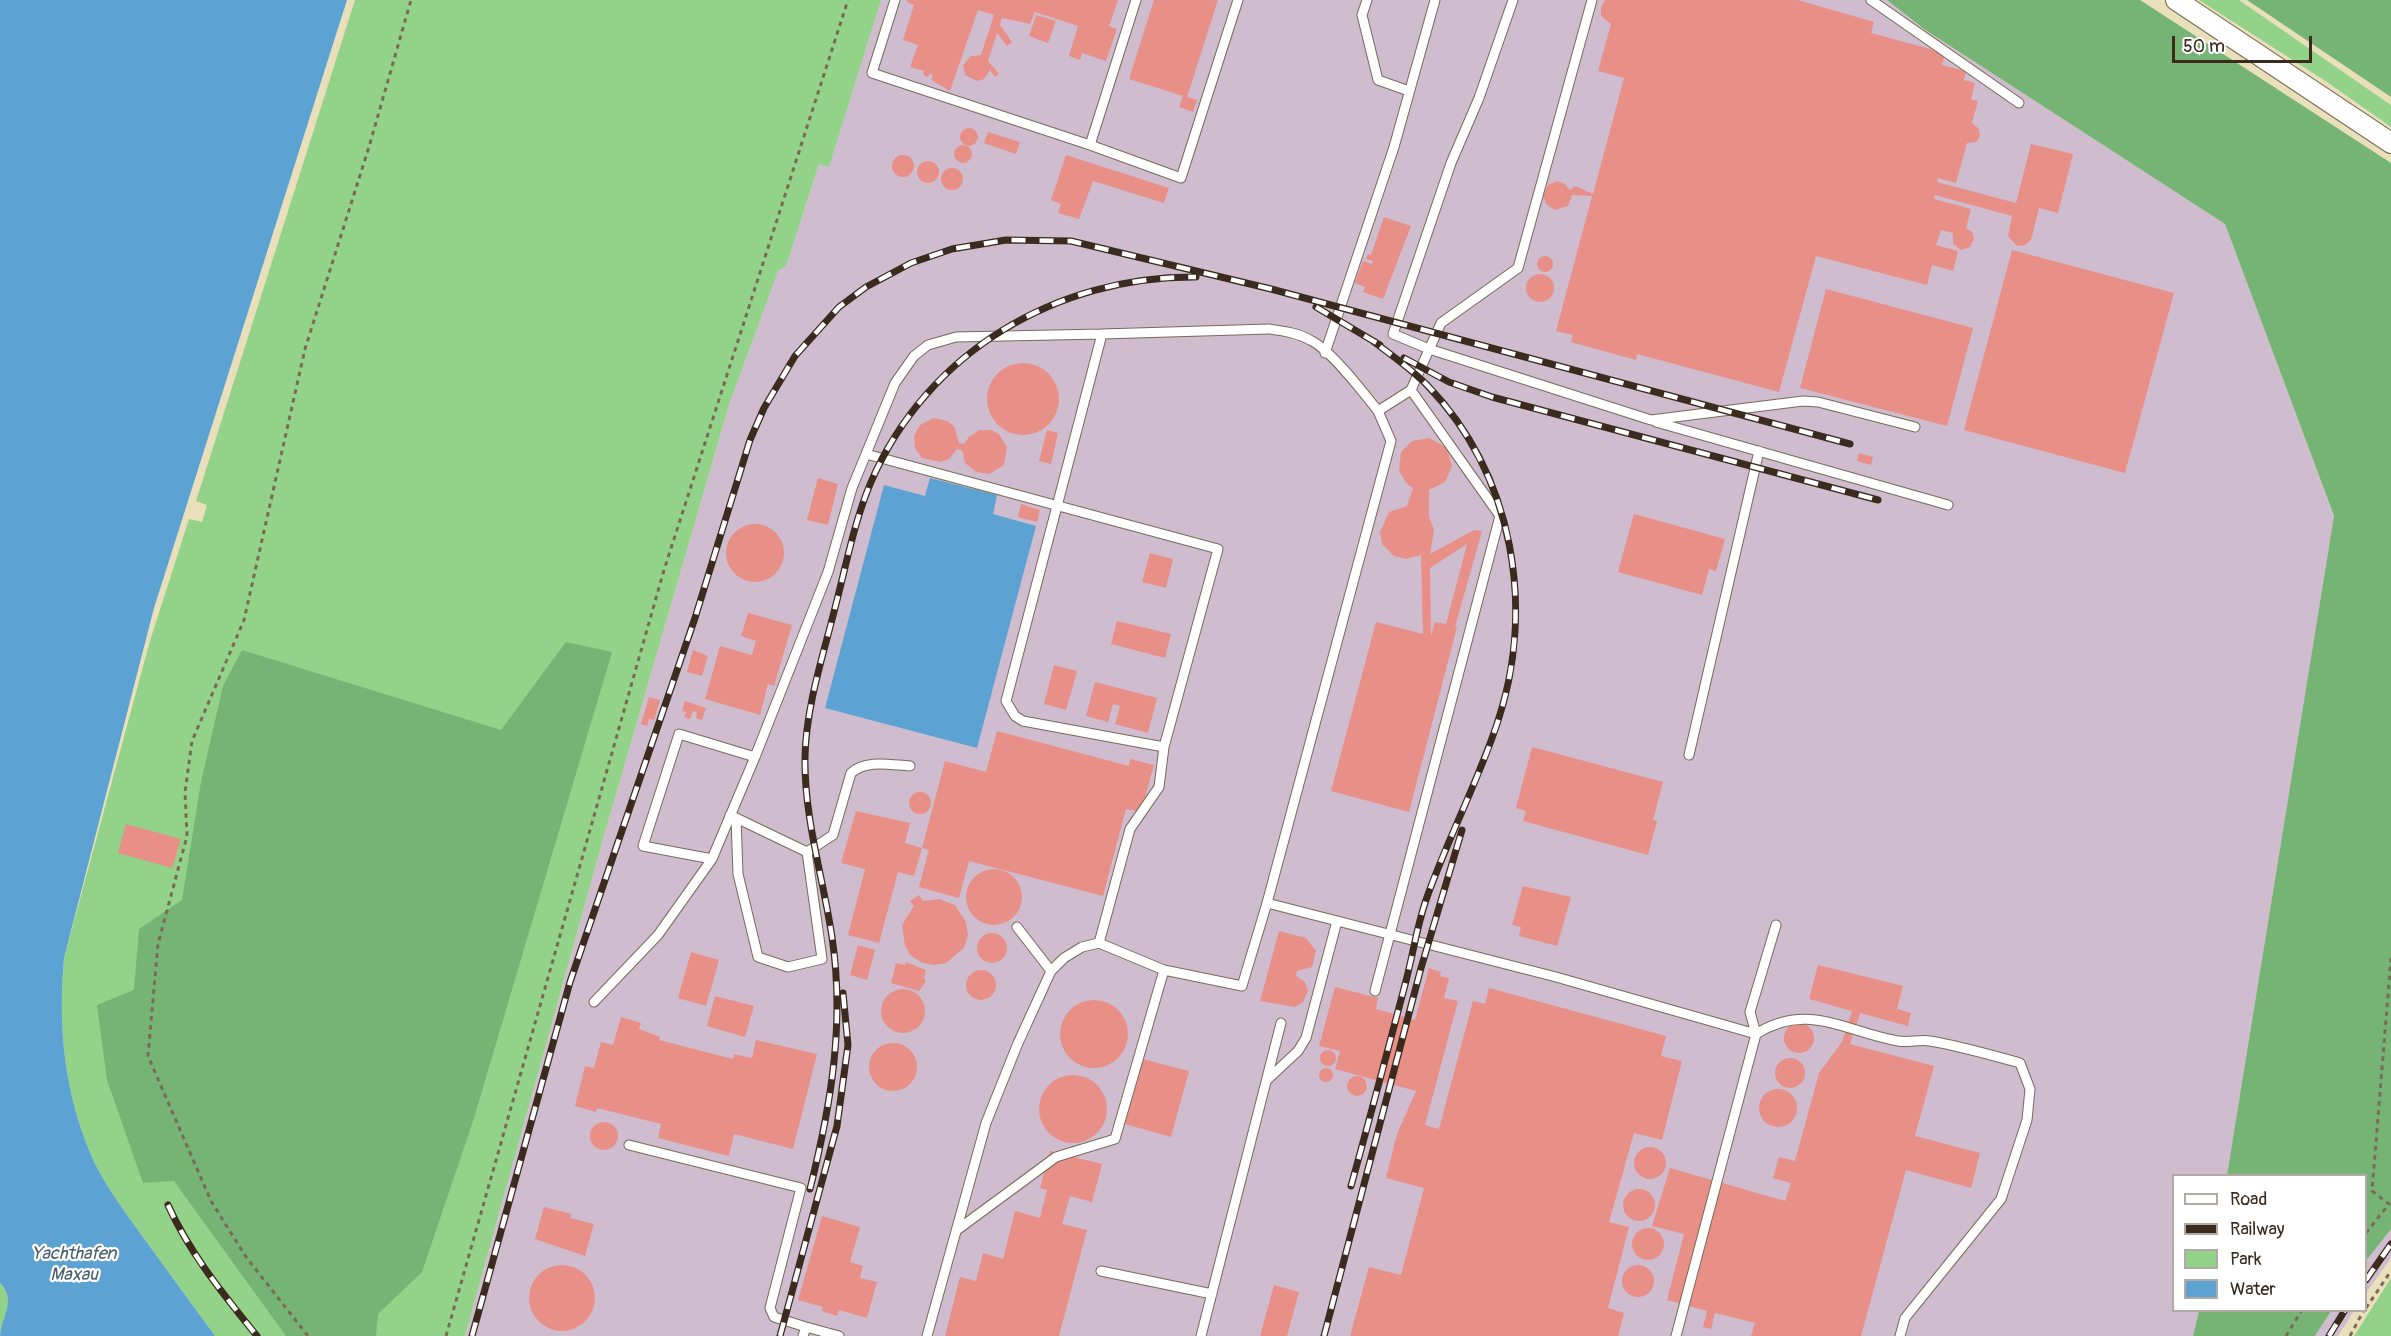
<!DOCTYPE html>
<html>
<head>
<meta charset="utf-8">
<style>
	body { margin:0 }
	#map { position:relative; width:2391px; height:1336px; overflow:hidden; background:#e9e0bb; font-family:Pangolin,sans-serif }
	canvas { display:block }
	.legend { position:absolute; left:2172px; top:1174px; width:195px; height:138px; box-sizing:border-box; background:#fff; border:2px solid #b1aaa5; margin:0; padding:8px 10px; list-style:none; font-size:18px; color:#3b2a1e }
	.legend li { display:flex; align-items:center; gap:12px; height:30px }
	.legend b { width:30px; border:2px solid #b1aaa5 }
	.scale { position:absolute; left:2172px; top:36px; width:140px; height:27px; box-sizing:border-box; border:3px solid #3b2a1e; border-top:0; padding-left:8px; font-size:18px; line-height:21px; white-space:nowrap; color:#3b2a1e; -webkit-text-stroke:4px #fff; paint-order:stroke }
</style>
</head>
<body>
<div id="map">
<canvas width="2391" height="1336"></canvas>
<ul class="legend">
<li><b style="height:8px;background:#fff"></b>Road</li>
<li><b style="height:8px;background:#3b2a1e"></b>Railway</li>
<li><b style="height:16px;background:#92d289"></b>Park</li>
<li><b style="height:16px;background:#5ca2d2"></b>Water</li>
</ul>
<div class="scale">50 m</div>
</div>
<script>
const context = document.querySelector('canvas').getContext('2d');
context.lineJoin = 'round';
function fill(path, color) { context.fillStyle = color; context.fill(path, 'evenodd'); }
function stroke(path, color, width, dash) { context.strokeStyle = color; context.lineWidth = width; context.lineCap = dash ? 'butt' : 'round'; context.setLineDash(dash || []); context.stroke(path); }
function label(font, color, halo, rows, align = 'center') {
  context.font = font + ' Pangolin,sans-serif'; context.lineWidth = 4.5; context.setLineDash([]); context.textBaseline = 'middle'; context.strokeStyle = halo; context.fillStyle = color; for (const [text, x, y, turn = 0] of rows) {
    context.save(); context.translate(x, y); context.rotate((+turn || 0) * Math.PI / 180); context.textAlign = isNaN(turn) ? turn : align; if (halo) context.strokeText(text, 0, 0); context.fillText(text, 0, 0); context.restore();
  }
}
const industrial = new Path2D(`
	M881 0H1887L1924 29 2225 224 2334 517 2227 1175 2174 1176V1310L2199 1311 2193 1336H465L605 832 729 405 778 270 786 266 819 164 829 166Z
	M2391 1229V1258L2366 1293V1261Z
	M2331 1311H2354L2338 1336H2315Z`);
const green = new Path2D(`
	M355 0H881L829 167 819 164 786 266 778 271 729 405 605 832 465 1336H215C189 1300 163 1265 137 1229 121 1206 102 1181 91 1155 64 1090 58 1028 64 958L150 641 189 519 202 522 207 505 196 501Z
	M2199 0H2239L2391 105V127L2327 82Z
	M2391 1278V1336H2354Z
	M0 1283C15 1299 6 1314 0 1333Z`);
const forest = new Path2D(`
	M1887 0H2140L2391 163V1229L2366 1261V1176L2227 1175 2334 516 2225 224 1924 29Z
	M2247 0H2391V97Z
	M566 642 612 652 474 1118 422 1272 378 1314 376 1336H286L174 1181 143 1183 107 1080 97 1005 134 990 139 929 182 900 201 782 223 686 242 650 501 730Z
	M2199 1311V1310L2331 1311 2315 1336H2193Z`);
const water = new Path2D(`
	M0 0H347L154 608 64 958C58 1028 64 1090 91 1155 102 1181 121 1206 137 1229 163 1265 189 1300 215 1336H0C2 1315 17 1301 0 1283Z
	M930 478 997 495 993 514 1036 526 977 748 825 708 884 485 925 496Z`);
const building = new Path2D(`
	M907 0H1118L1109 26 1117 29 1106 61 1082 53 1080 60 1069 56 1078 26 1035 12 1030 24 1002 18 1000 25 1012 42 1007 46 997 33 988 61 999 74 995 77 990 70 984 79 977 81 965 75 963 65 971 56 981 55 994 15 978 10 950 91 931 80 933 75 930 73 928 77 923 75 924 71 910 67 918 45 903 40 914 5 907 2Z
	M1154 0H1218L1187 97 1197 100 1193 112 1179 107 1183 96 1129 79Z
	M1605 0H1798L1874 22 1871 33 1945 53 1942 65 1966 71 1964 80 1975 83 1971 99 1978 101 1972 123 1979 129 1980 136 1976 142 1967 143 1956 183 1938 178 1937 182 2016 203 2031 144 2073 154 2058 213 2039 208 2031 240 2025 245 2017 246 2008 236 2012 216 1935 195 1934 199 1971 209 1966 228 1972 232 1974 239 1970 247 1961 250 1953 244V233L1941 230 1936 245 1958 251 1953 271 1932 265 1927 285 1816 256 1779 392 1637 354 1636 360 1571 342 1573 335 1556 331 1592 196 1572 195 1568 206 1555 210 1546 204 1543 196 1548 185 1557 181 1565 184 1570 190 1575 186 1593 194 1624 78 1598 71 1611 24 1601 16V7Z
	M1036 15 1056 21 1048 43 1029 36Z
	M960 137a9 9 0 1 1 18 0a9 9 0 1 1-18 0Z
	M988 132 1020 142 1016 154 984 143Z
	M954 154a9 9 0 1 1 18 0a9 9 0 1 1-18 0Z
	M1066 155 1169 188 1164 203 1093 181 1079 219 1058 213 1061 204 1051 200Z
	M892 166a11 11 0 1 1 22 0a11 11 0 1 1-22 0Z
	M917 172a11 11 0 1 1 22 0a11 11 0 1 1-22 0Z
	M941 179a11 11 0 1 1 22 0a11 11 0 1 1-22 0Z
	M1384 217 1411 226 1383 299 1363 292 1365 287 1355 283 1363 261 1372 264 1373 261 1366 259 1368 254 1371 255Z
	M2012 250 2174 293 2125 473 1964 430Z
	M1537 264a8 8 0 1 1 16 0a8 8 0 1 1-16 0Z
	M1526 288a14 14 0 1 1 28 0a14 14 0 1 1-28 0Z
	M1826 289 1973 328 1947 426 1800 388Z
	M987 399a36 36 0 1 1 72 0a36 36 0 1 1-72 0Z
	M934 418 947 421 954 426 959 443 964 444 969 437 979 430H991L999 434 1007 447 1004 465 989 474 976 472 965 463 962 450 957 449 949 459 940 462 922 458 915 448 914 436 920 425Z
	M1047 430 1058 433 1051 464 1039 461Z
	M1429 438 1447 448 1452 466 1445 482 1429 490V517L1434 530 1430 554 1474 530 1482 531 1455 627H1457L1409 812 1331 791 1376 622 1423 634 1421 555 1406 559 1394 556 1382 544 1380 532 1389 512 1407 506 1413 488 1407 484 1399 471 1401 452 1412 441ZM1467 544 1446 624 1435 622 1431 636 1430 568Z
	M1859 453 1873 457 1871 465 1857 461Z
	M818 478 838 484 828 525 807 520Z
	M1021 504 1040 510 1037 522 1018 517Z
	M1634 514 1725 539 1716 571 1709 569 1702 595 1618 572Z
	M726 553a29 29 0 1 1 58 0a29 29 0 1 1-58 0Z
	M1150 553 1173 559 1166 588 1142 582Z
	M748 613 792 625 774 686 768 684 760 715 705 699 720 646 752 655 756 641 741 636Z
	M1117 621 1171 634 1165 658 1111 644Z
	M693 650 708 656 702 676 687 672Z
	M1054 665 1077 671 1066 710 1044 704Z
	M1095 682 1157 698 1148 733 1115 724 1120 706 1113 704 1108 722 1086 716Z
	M649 697 660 700 654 720 649 719 647 726 641 724Z
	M685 701 706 708 702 720 696 718 697 712 693 711 690 719 684 717 686 712 682 711Z
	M997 731 1129 766 1130 759 1154 765 1141 812 1126 809 1103 896 969 861 959 898 919 887 929 850 922 848 914 876 898 872 879 943 848 935 865 869 841 863 856 811 910 823 905 843 922 848 945 761 986 772Z
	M1532 747 1663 782 1653 820 1657 821 1648 855 1523 821 1526 811 1516 808Z
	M909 803a11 11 0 1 1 22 0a11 11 0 1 1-22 0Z
	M126 824 181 839 172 868 118 853Z
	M966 897a28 28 0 1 1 56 0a28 28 0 1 1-56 0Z
	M1523 886 1571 897 1557 946 1519 936 1521 927 1512 925Z
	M919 895 923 901 939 899 955 905 966 922 968 935 964 948 946 963 934 965 923 963 911 956 905 946 902 925 914 906 910 901Z
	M1279 931 1306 938 1316 951 1312 967 1297 971 1296 976 1305 982 1308 991 1303 1002 1295 1007 1260 1001Z
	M977 948a15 15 0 1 1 30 0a15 15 0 1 1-30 0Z
	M858 945 875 950 867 980 850 975Z
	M691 952 719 960 706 1006 678 998Z
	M906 962 926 970 924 978 926 981 919 991 891 983 896 963 905 965Z
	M1818 965 1903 986 1897 1009 1911 1013 1908 1026 1860 1013 1850 1044 1934 1066 1915 1136 1980 1153 1971 1188 1906 1170 1861 1336H1751L1755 1323 1715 1313 1711 1329 1703 1327 1707 1311 1667 1300 1684 1234 1652 1226 1670 1168 1785 1201 1791 1183 1773 1178 1779 1157 1795 1161 1819 1073 1842 1042 1852 1011 1809 999Z
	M1429 968 1441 972 1440 976 1449 978 1444 998 1458 1001 1425 1125 1439 1129 1473 1001 1485 1004 1489 988 1666 1036 1661 1056 1682 1061 1662 1140 1634 1133 1609 1222 1629 1227 1608 1308 1624 1313 1618 1336H1350L1369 1267 1401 1275 1424 1188 1386 1178 1397 1134 1416 1091 1335 1069 1340 1051 1319 1046 1335 987 1378 998 1376 1009 1415 1020Z
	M966 985a15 15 0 1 1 30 0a15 15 0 1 1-30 0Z
	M881 1011a22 22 0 1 1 44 0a22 22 0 1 1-44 0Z
	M715 996 754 1006 745 1037 707 1026Z
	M1060 1034a34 34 0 1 1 68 0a34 34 0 1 1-68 0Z
	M621 1017 641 1023 639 1029 660 1037 659 1040 733 1059 734 1054 752 1058 756 1040 817 1054 793 1149 734 1134 729 1156 658 1138 661 1124 597 1108 596 1112 575 1106 585 1066 594 1068 601 1042 613 1045Z
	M1784 1038a15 15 0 1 1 30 0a15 15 0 1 1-30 0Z
	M869 1067a24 24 0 1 1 48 0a24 24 0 1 1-48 0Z
	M1320 1058a8 8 0 1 1 16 0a8 8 0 1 1-16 0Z
	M1775 1073a15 15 0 1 1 30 0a15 15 0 1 1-30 0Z
	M1143 1059 1189 1071 1171 1137 1125 1124Z
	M1319 1075a7 7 0 1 1 14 0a7 7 0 1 1-14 0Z
	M1039 1109a34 34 0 1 1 68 0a34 34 0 1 1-68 0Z
	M1347 1086a10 10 0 1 1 20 0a10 10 0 1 1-20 0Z
	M1759 1108a19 19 0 1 1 38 0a19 19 0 1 1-38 0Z
	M590 1136a14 14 0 1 1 28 0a14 14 0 1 1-28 0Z
	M1634 1163a16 16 0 1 1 32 0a16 16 0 1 1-32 0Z
	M1050 1151 1102 1164 1092 1202 1070 1196 1062 1224 1087 1230 1059 1336H945L960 1277 976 1281 983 1253 1003 1259 1015 1211 1040 1218 1047 1190 1040 1188Z
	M1623 1205a16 16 0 1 1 32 0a16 16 0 1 1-32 0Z
	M544 1207 571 1214 570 1218 594 1224 585 1256 535 1239Z
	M822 1216 860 1227 850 1262 863 1266 860 1278 877 1282 867 1318 839 1310 837 1316 822 1311 823 1307 798 1300Z
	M1632 1244a16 16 0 1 1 32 0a16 16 0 1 1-32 0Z
	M529 1298a33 33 0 1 1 66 0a33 33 0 1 1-66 0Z
	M1622 1281a16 16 0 1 1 32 0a16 16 0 1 1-32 0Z
	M1274 1285 1299 1292 1287 1336H1260Z`);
const path = new Path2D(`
	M2366 1233 2389 1204 2372 1191 2391 958
	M2366 1308 2391 1271
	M308 1336 246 1257 211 1201 148 1056 158 944 187 836 185 792 192 741 244 620 305 349 369 147 411 0
	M446 1336 664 570 848 0
	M2286 1336 2302 1310
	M2350 1336 2364 1310`);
const service = new Path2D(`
	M895 0 872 73 1090 145 1136 0
	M1367 0 1362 15 1378 80 1409 91
	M1513 0 1479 98 1451 163 1393 334 1429 349 1651 420 1803 401 1818 402 1915 427
	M1871 0 2019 103
	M1090 145 1181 178 1238 0
	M1102 334 956 337 928 345 914 356 895 383 866 454 1218 549 1164 747
	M1325 353 1394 147 1435 0
	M1656 422 1948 505
	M1689 755 1759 451
	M755 757 712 859 643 846 679 734 755 757 828 572 852 488 866 454
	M730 815 807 852 822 959 788 967 758 957 738 874 736 818
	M807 852 833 835 851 773C866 759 891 765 910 766
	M1267 903 1391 441 1378 411
	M1017 927 1051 971
	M1099 943 1130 829 1159 787 1164 747 1023 721 1015 716 1006 701 1102 334 1269 329C1283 331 1298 333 1310 340 1330 349 1363 392 1378 411L1411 390
	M1375 991 1500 516 1411 390 1441 323 1518 268 1592 0
	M594 1002 658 935 712 859
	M1756 1034 1750 1012 1776 925
	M1267 1080 1298 1051 1306 1038 1337 921
	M629 1145 801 1188 770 1308 774 1317 806 1327 803 1336
	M957 1230 1056 1157 1115 1139 1164 970 1242 986 1267 903 1556 977 1756 1034
	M1101 1271 1212 1294
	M806 1327 839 1336
	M927 1336 986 1123 1018 1043 1051 971 1064 958 1082 947 1099 943 1164 970
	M1201 1336 1281 1023
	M1676 1336 1756 1034C1807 1001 1846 1032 1898 1041 1908 1043 1920 1039 1930 1041 1960 1046 1991 1055 2020 1063L2030 1089 2027 1120 2001 1199 1905 1318 1900 1336`);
const minor = new Path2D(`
	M2176 0 2391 143`);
const rail = new Path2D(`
	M1316 307 1380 345
	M1404 358 1449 382 1492 397 1878 500
	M1351 1186C1370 1118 1388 1049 1406 981 1413 954 1417 926 1426 900 1447 840 1477 784 1497 724 1536 608 1514 475 1427 385 1410 368 1391 355 1373 341
	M810 1189C831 1105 845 1023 832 937 823 877 804 818 805 757 806 707 823 656 835 608 846 566 854 522 871 482 927 352 1057 276 1196 277
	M168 1205C190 1254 224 1295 257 1336
	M2366 1280 2391 1244
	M472 1336 570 982 695 618 750 440 764 408 795 356 839 307 866 287 911 263 952 249 1006 240 1071 241 1271 289 1850 444
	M780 1336 837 1126 848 1045 843 993
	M1324 1336 1421 968 1462 830
	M2329 1336 2345 1310`);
const waterNames = [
	["Yachthafen",74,1254],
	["Maxau",74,1275]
];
fill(industrial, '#cfbdcf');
fill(green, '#92d289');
fill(forest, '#75b475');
fill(water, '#5ca2d2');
fill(building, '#e88f87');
stroke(service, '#786a55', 11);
stroke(minor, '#786a55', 22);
stroke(path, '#786a55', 3, [4.5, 4.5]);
stroke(service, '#fff', 9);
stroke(minor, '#fff', 20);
stroke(rail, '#3b2a1e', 7);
stroke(rail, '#fff', 4.5, [14]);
label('italic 18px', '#4a606f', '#fff', waterNames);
</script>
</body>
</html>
